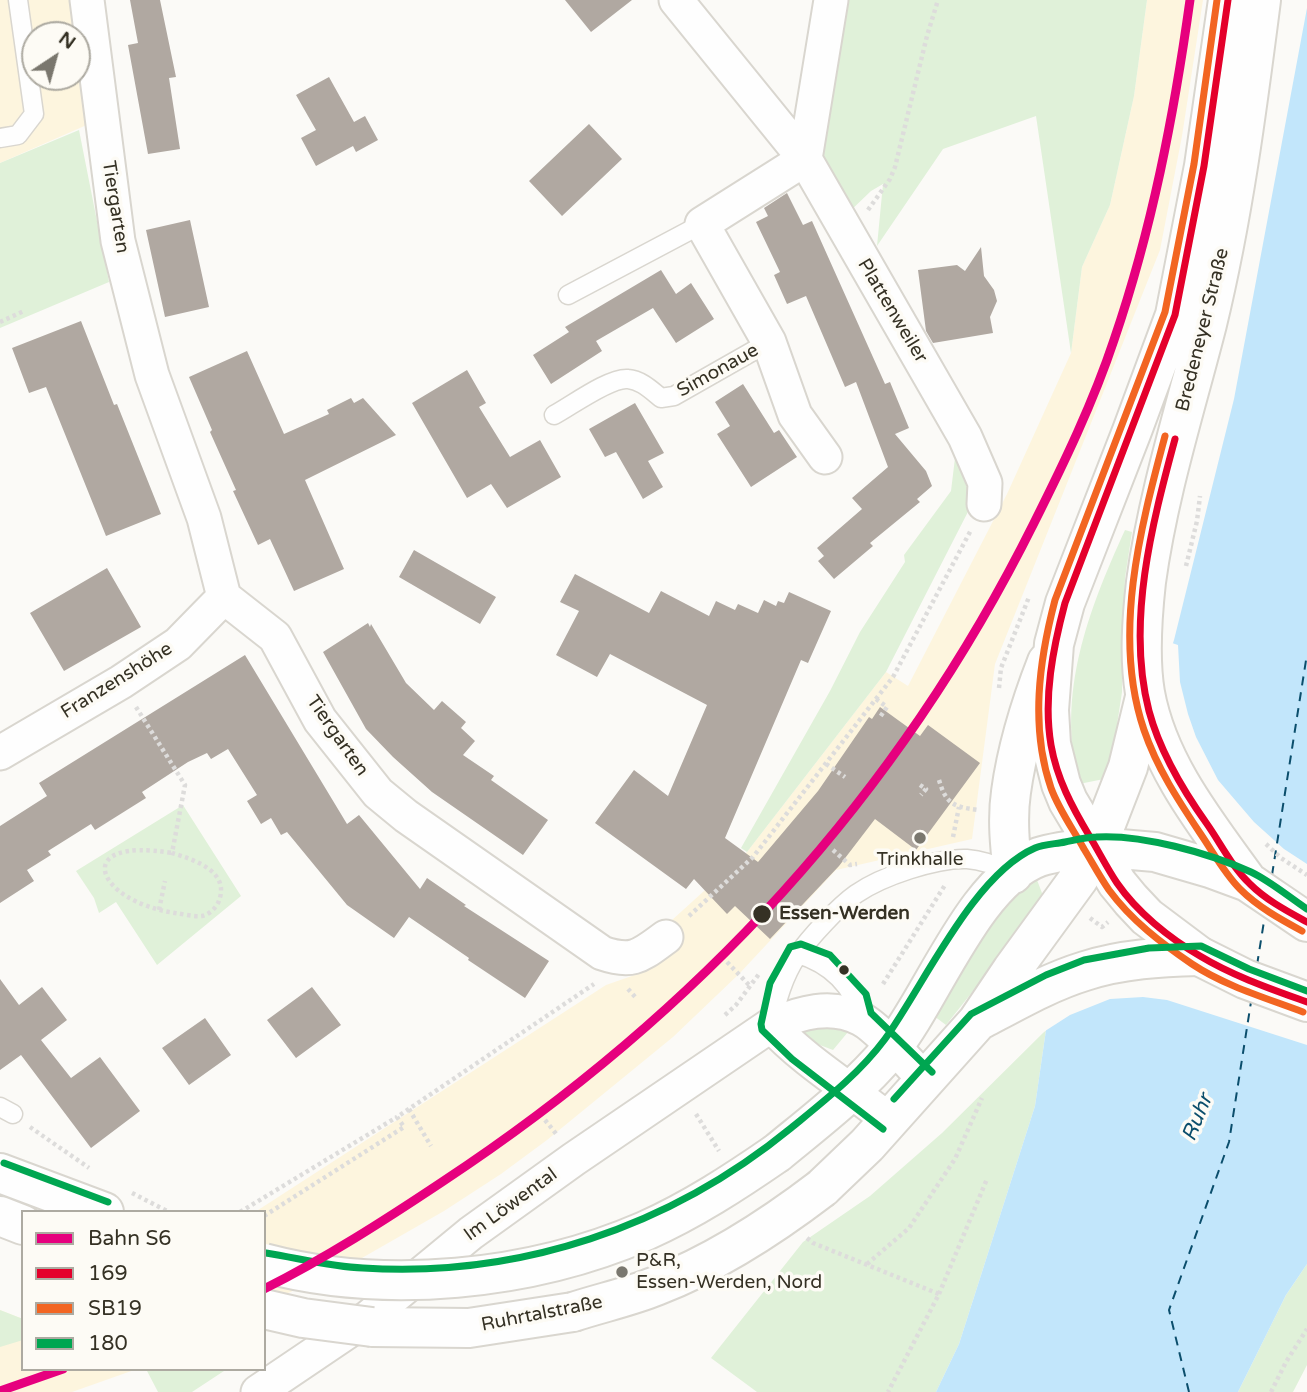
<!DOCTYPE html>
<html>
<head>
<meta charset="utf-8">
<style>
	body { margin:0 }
	#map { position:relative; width:1307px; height:1392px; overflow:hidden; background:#fbfaf7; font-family:"Varela Round",sans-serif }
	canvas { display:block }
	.legend { position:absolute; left:21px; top:1210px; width:245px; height:161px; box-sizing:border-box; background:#fdfbf5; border:2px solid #adaaa1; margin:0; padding:9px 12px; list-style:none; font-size:21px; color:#353124 }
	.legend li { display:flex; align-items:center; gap:14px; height:35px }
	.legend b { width:35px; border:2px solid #adaaa1 }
	.north { position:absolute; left:21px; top:21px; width:70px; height:70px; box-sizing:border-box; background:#fdfbf5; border:2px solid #adaaa1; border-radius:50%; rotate:36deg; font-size:19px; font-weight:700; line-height:28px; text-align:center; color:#353124 }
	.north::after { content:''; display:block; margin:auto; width:24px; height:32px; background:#7a776e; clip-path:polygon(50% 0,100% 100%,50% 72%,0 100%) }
</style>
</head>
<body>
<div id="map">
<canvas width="1307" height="1392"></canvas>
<ul class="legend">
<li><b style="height:9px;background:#e6007e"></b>Bahn S6</li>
<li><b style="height:9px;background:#e4002b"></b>169</li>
<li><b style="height:9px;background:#f26522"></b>SB19</li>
<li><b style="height:9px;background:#00a651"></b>180</li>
</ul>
<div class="north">N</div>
</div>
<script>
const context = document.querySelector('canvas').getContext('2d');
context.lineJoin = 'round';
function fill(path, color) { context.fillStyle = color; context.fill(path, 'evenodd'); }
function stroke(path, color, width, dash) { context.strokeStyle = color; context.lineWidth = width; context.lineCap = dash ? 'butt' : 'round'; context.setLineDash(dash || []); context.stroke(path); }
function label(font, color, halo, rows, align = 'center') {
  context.font = font + ' "Varela Round",sans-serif'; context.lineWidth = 7; context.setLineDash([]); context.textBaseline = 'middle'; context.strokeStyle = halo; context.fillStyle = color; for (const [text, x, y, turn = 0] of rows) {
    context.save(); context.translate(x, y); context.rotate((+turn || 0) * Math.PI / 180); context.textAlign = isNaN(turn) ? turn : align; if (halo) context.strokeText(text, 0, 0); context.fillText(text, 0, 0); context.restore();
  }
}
const built = new Path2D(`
	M0 0H74L89 124 0 163ZM35 35H77V77H35Z
	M1147 0H1203L1182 136 1160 250 995 664 972 839 836 870 739 974 673 1037 547 1140 501 1174 444 1211 348 1266 264 1304V1212H255L606 985 649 970 675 947 661 930 747 852 886 672 908 686 1007 494 1071 353 1082 267 1110 205 1134 96Z
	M0 1310 23 1319V1369H137L72 1392H0Z`);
const green = new Path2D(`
	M847 0H1147L1134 96 1110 205 1082 267 1071 353 1036 116 943 149 877 246 883 184 871 191 846 215 821 166 830 98Z
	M79 130 109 282 0 328V163Z
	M955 458 973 502 886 672 747 852 741 848 830 691 860 632 905 562 904 555 951 491Z
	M1125 530 1132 532 1125 578 1122 692 1109 778 1079 784C1056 694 1088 611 1125 530Z
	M183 805 241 896 157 965 116 902 99 913 94 898 76 871Z
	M1037 880 1042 893 1047 898 946 1025 934 1016C944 1000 955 985 964 969 983 937 1000 895 1037 880Z
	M807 1023 848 1032 833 1050 812 1042 796 1032Z
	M1046 1030 1035 1106 959 1344 936 1392H757L711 1358 803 1242 870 1196 942 1133Z
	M1307 1264V1365L1293 1392H1238L1286 1295Z
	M0 1310 23 1319V1340L0 1347Z
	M146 1369H227L192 1392H158Z`);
const water = new Path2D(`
	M1307 8V1264L1286 1295 1238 1392H936L959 1344 1035 1106 1046 1030 1174 640 1234 399Z`);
const pier = new Path2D(`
	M1169 642 1178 645 1180 682 1188 714 1196 737 1218 780 1254 822 1284 849 1307 864V1045L1167 1000 1143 997 1110 999 1070 1015 1042 1033Z`);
const ferry = new Path2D(`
	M1272 875 1307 654
	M1257 965 1265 915
	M1189 1392 1169 1310 1229 1142 1251 1002`);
const building = new Path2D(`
	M130 0H160L176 77 169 78 180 149 148 154 128 45 138 43Z
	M565 0H632L591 32Z
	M329 77 354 122 365 116 378 140 356 152 353 146 316 166 301 138 316 130 296 95Z
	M589 124 622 159 562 216 529 181Z
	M787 193 803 225 812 221 885 384 890 382 909 428 895 434 926 471 932 486 917 499 920 502 870 543 873 546 834 579 818 561 824 556 817 548 862 509 852 498 888 467 856 382 845 387 806 296 787 304 774 275 780 272 756 222 768 216 764 208Z
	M190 220 209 307 165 317 146 230Z
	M981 247 984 276 994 290 997 301 990 317 993 333 933 343 926 331 918 270 957 265 965 271Z
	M661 270 676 294 691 283 714 319 676 343 653 308 596 341 602 351 551 384 533 355 569 332 565 327Z
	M81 321 114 405 117 404 161 514 106 536 46 387 29 393 12 348Z
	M247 351 284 434 329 414 327 410 351 398 354 403 363 398 396 435 305 480 344 569 294 591 270 539 258 545 233 491 236 490 210 432 212 430 189 377Z
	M467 370 486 403 479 407 510 457 540 440 561 477 507 508 491 484 467 498 412 403Z
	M743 384 774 433 779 430 797 457 751 487 717 434 730 426 715 402Z
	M635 403 664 453 648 461 663 487 643 499 616 452 605 457 589 429Z
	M414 550 496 597 480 624 399 577Z
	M107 568 141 627 64 671 30 613Z
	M575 574 649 613 661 591 709 616 716 601 735 610 738 604 758 613 764 600 776 606 778 601 784 603 789 592 831 611 808 663 801 660 725 838 758 862 818 791 869 717 872 719 880 707 920 736 928 725 980 763 916 850 875 819 839 866 770 939 735 906 727 914 694 879 686 889 595 823 634 770 668 796 707 705 610 654 597 677 556 655 579 611 560 602Z
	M368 623 370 627 371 624 406 683 434 710 442 701 466 722 461 728 475 741 463 755 494 776 491 780 548 820 523 855 432 792 393 757 366 729 323 652Z
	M245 655 347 824 359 815 420 889 427 878 466 905 464 906 549 961 525 998 468 960 469 958 409 917 394 938 347 905 287 832 281 835 271 818 261 824 247 801 257 795 228 749 211 759 207 753 188 762 142 792 146 798 95 830 91 824 48 851 51 855 27 870 34 881 0 903V826L47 796 39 783Z
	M0 979 19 1005 42 987 67 1020 41 1040 71 1078 100 1057 140 1111 91 1148 21 1055 0 1070Z
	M312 987 341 1025 296 1058 267 1020Z
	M205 1018 231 1055 189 1085 162 1048Z`);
const path = new Path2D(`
	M868 210 890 179 895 167 927 36 938 0
	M0 322 24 311
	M1186 566 1197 521 1200 496
	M999 688 1001 668 1029 597
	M876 699 887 707 880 717
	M136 707 185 785 172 853C195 860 232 872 218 903 215 909 208 915 202 916 194 917 183 914 175 913 95 901 70 836 172 853
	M826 764 845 777
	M939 780C946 804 954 807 978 810
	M920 785 926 789 921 795
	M953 837 959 807
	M1266 844 1281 858 1307 875
	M833 850 850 865 857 864
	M159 910 165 881
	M689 916 753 857 893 677 971 530
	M1090 918 1102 927 1108 922
	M727 962 750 986
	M883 984 945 885
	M628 989 637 999
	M725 1015 736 1005 759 974
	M409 1109 431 1146
	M696 1114 719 1151
	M545 1120 557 1135
	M30 1127 89 1168
	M132 1193 169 1212
	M240 1212 397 1117
	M264 1216 404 1127 397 1117 594 984
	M807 1238 813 1243 939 1294 888 1392
	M867 1264 909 1228 955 1159 982 1098
	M939 1294 987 1179
	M1271 1392 1286 1362 1307 1329`);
const service = new Path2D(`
	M0 138 18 135 34 114 18 0
	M568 295 702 224
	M554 415C571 406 610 377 628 379 641 380 651 390 661 398L674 396 769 342
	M798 954C831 964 853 986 862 1019
	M771 1025C777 1000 783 977 797 956 809 938 839 906 856 894 882 876 936 858 967 859 984 860 998 866 1012 873
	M0 1107 13 1114`);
const minor = new Path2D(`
	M87 0 118 241 152 375 204 518 224 597 275 637 320 720 378 793 406 816 602 953C634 964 641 955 666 937
	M676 0 805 159 965 437 985 483 984 504
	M805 159 702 224 769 342 795 415 825 457
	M805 159 831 0
	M0 753 121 682 178 644 224 597
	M771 1025C805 1062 851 1089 890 1121
	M258 1392 369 1317 471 1233 574 1159 771 1025C800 1013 831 1003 861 1019 877 1027 911 1065 925 1080`);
const secondary = new Path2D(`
	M1013 874C1010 847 1007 819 1011 792 1017 748 1031 703 1047 662
	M982 1019C1016 1001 1049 982 1085 971 1122 959 1161 957 1199 956
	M777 1153C817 1120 858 1089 891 1049 933 997 974 881 1039 857 1057 851 1078 849 1097 847
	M0 1173 104 1212
	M822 1188 867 1145 977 1022 1012 970 1079 878 1097 847
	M0 1216 23 1225
	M372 1327 469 1328 573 1312`);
const primary = new Path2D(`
	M1228 0 1204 166 1175 315 1132 431 1065 603 1054 644 1049 710 1051 744 1061 784 1068 801 1117 883 1131 900 1147 917 1199 956 1245 979 1307 1002
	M1097 847 1155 852 1210 868 1248 882 1307 922
	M1097 847 1128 767 1145 697
	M1248 882C1207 825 1158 765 1145 693 1139 657 1142 618 1146 582 1158 494 1185 410 1207 324 1233 217 1247 109 1261 0`);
const secondaryBridge = new Path2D(`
	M264 1263C385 1295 530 1281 645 1231 692 1210 735 1182 777 1153
	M264 1309 303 1318 372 1327
	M573 1312C600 1303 629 1297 656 1286 716 1263 771 1227 822 1188`);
const bus1 = new Path2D(`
	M1228 0 1204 166 1175 315 1065 603C1053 648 1043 698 1051 745 1057 779 1072 807 1090 837 1099 852 1107 868 1117 883 1137 912 1169 938 1200 956 1233 976 1271 989 1307 1002
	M1175 439C1152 524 1126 623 1149 711 1160 752 1182 789 1207 824 1221 844 1232 867 1250 884 1266 900 1287 911 1307 922`);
const bus2 = new Path2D(`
	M1217 0 1194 164 1165 312 1055 600C1039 661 1030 727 1051 788 1059 810 1073 829 1084 849 1092 862 1100 877 1109 890 1131 920 1161 943 1192 964 1225 986 1266 998 1303 1012
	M1165 436C1140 529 1112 636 1144 730 1157 768 1178 800 1200 833 1213 852 1224 873 1240 889 1258 907 1280 919 1302 931`);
const bus3 = new Path2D(`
	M894 1099 971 1014 1046 975 1084 960 1149 948 1201 946 1249 969 1307 991
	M883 1129 792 1059 762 1030 761 1024 770 983 790 947 801 944 830 955 866 994 871 1013 932 1072
	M4 1163 108 1202
	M266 1253C298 1258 331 1267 363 1268 519 1278 670 1227 791 1128 824 1101 859 1074 885 1039 924 985 973 875 1035 848 1044 844 1056 844 1065 842 1075 840 1086 837 1096 837 1141 834 1209 853 1251 872 1270 881 1289 897 1307 909`);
const rail1 = new Path2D(`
	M264 1289C326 1258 385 1220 442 1182 698 1013 897 798 1034 523 1064 463 1093 403 1114 340 1152 229 1174 115 1190 0
	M0 1391 63 1369`);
const markers = [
	[920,838,7,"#7a776e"],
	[762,914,10,"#353124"],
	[844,970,6,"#353124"],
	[622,1272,7,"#7a776e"]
];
const streetNames = [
	["Tiergarten",115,207,81],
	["Plattenweiler",892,311,59],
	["Bredeneyer Straße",1203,330,-76],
	["Simonaue",718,371,-29],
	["Franzenshöhe",117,681,-32],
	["Tiergarten",337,736,55],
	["Im Löwental",511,1205,-36],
	["Ruhrtalstraße",542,1314,-11]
];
const poiNames = [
	["Trinkhalle",920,860],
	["P&R,",636,1261,"left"],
	["Essen-Werden, Nord",636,1283,"left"]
];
const stopNames = [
	["Essen-Werden",779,914]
];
const waterNames = [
	["Ruhr",1198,1118,-68]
];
fill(built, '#fdf5de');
fill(green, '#e0f1d9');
fill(water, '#c2e6fb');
fill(pier, '#fbfaf7');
stroke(ferry, '#0b4e6c', 2, [9, 7]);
fill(building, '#b0a8a1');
stroke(service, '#d9d6cf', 21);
stroke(minor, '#d9d6cf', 37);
stroke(secondary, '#d9d6cf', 42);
stroke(primary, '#d9d6cf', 42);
stroke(path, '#dddcdb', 4.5, [3.5, 3.5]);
stroke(service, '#fefefe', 18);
stroke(minor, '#fefefe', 33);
stroke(secondary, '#fefefe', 38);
stroke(primary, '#fefefe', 38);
stroke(secondaryBridge, '#d9d6cf', 42, []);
stroke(secondaryBridge, '#fefefe', 38);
stroke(bus1, '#e4002b', 7);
stroke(bus2, '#f26522', 7);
stroke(bus3, '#00a651', 7);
stroke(rail1, '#e6007e', 9);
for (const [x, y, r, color] of markers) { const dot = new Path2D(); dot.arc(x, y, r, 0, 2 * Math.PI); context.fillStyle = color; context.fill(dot); stroke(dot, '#fdfbf5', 2.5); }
label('19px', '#353124', '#fdfbf5', streetNames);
label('19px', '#353124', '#fdfbf5', poiNames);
label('bold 19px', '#353124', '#fdfbf5', stopNames, 'left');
label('italic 21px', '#0b4e6c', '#fdfbf5', waterNames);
</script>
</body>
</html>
